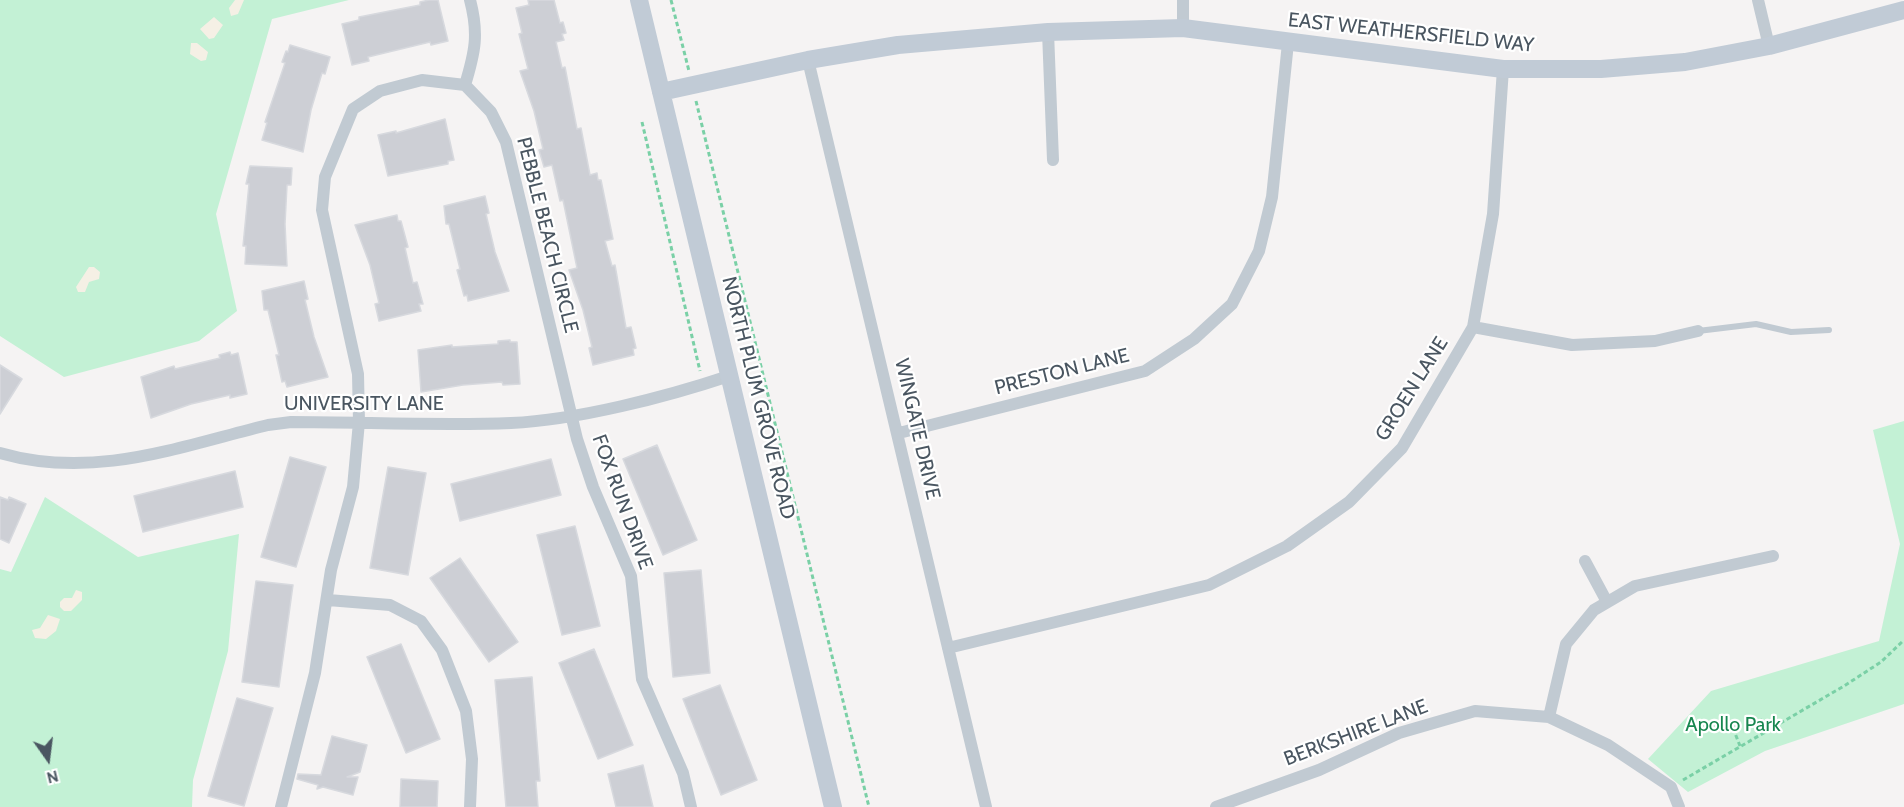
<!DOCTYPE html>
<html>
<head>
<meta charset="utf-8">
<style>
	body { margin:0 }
	#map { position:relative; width:1904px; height:807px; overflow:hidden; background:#f5f3f3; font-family:Cabin,sans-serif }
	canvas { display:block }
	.north { position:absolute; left:18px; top:729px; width:60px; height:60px; -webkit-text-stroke:4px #fff; paint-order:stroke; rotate:166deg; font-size:16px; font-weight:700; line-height:24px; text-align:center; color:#4a5661 }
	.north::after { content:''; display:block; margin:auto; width:21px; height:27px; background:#4a5661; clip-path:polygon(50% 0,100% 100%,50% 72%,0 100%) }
</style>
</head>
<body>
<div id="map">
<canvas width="1904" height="807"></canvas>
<div class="north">N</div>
</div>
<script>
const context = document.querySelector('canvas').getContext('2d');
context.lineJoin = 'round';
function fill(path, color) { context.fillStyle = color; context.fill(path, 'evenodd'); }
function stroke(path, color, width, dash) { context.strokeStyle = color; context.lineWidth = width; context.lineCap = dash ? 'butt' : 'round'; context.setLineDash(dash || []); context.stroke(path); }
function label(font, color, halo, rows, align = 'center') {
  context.font = font + ' Cabin,sans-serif'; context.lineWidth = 4.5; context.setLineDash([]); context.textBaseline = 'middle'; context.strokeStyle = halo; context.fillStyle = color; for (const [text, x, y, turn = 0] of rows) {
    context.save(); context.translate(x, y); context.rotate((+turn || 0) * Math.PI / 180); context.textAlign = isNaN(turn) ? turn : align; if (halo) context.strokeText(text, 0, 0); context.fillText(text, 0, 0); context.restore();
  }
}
const green = new Path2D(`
	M0 0H349L272 19 216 214 237 311 199 341 64 377 0 336Z
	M1904 421V704L1765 751 1688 792 1648 759 1711 691 1879 641 1900 544 1873 430Z
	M45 497 138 557 239 534 228 651 193 780 192 807H0V569L11 572Z`);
const sand = new Path2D(`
	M235 0H244L238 14 231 16 229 8Z
	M214 17 223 25 214 38 209 39 200 29Z
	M191 43H197L208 52 206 60 201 61 190 54Z
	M94 267 100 272 99 279 89 282 85 292H78L76 287 89 267Z
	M76 590 82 592V600L71 611H64L60 607V602L64 598H72Z
	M48 615 60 619 56 631 46 639 35 638 32 630 40 628Z`);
const building = new Path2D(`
	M429 0H438L448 41 431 45 430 42 368 57 369 61 352 65 342 24 359 20V17L420 5V2Z
	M528 0H554L560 23 563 22 566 33 562 34 564 40 556 42 562 68 565 67 577 129 581 128 590 175 597 173 598 180H601L613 239 605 241 612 266 615 265 626 328 631 327 636 348 633 349 634 355 593 365 589 348 592 347 583 310 569 270 577 268 563 200 560 201 552 165 544 167 539 150 543 149 534 111 520 71 528 69 519 34 522 33 516 8 529 5Z
	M290 45 330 57 325 74 322 73 311 110 303 152 262 140 267 123 265 122 285 63 282 62 286 51 288 52Z
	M445 119 454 160 448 161V164L388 176 378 135 396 131V133Z
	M250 166 292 168 291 185H287L285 224 287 266 245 264 246 246H243L249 184H246Z
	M485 196 489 213 486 214 495 252 509 291 468 301 467 295 464 296 457 270 460 269 449 224H446L444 206Z
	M397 215 398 221H401L408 247 405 248 413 283 417 282 423 304H419L421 311 379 321 375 304 379 303 370 265 355 225Z
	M304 281 308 299 305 300 314 337 328 377 287 387 285 381 282 382 276 355H279L268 310H264L262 291Z
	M510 340V342H517L520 384 503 385 502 382 463 385 421 392 418 350 452 345V347L498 344V341Z
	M230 352 231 355 238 353 247 394 230 398V395L191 404 151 418 141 377 174 366 175 369 220 358 219 355Z
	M0 365 22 379 0 414Z
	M657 445 697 540 663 555 623 459Z
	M290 457 326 467 296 567 261 557Z
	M551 459 561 495 460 521 451 484Z
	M388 467 426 473 408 575 370 568Z
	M235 471 243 507 143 532 134 496Z
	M0 497 8 500 9 497 26 504 9 543 0 539Z
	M575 526 600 626 562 635 537 535Z
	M460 558 518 642 489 662 430 578Z
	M701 570 710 673 673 677 664 573Z
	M256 581 293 585 279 687 242 682Z
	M401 644 440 739 406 753 367 657Z
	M594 649 633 745 598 759 559 663Z
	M532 677 540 781H536L538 807H506L495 680Z
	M720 685 757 780 721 795 683 699Z
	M237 698 273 708 244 806 208 796Z
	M332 736 367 745 360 772 347 777H358L353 795 323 787 317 789 318 785 297 779 298 774 321 775Z
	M643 765 653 807H616L608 774Z
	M401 779 438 781 437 807H400Z`);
const path = new Path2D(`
	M671 0 689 71
	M696 101 869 807
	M642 122 700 371
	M1760 719 1767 730
	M1733 728 1740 746
	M1683 780 1844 686 1881 662 1904 640`);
const lane = new Path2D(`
	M1698 331 1756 324 1791 332 1829 330`);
const street = new Path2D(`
	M1758 0 1769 46
	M1183 28V0
	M1048 32 1053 160
	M808 60 986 807
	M465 85C475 52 479 34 470 0
	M1473 327 1572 345 1655 341 1698 331
	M899 433 1145 371 1194 339 1232 304 1259 251 1272 197 1288 43
	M0 453C93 480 178 447 268 425L291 422C364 422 438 426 511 423 577 420 666 397 729 376
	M1585 561 1607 602
	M328 600 390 605 421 621 442 650 466 711 472 759 470 807
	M948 648 1209 585 1287 546 1349 502 1402 448 1473 327 1493 214 1503 69
	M1549 717 1566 644 1594 610 1635 586 1773 556
	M281 807 315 673 331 570 353 487 359 422 358 374 322 210 325 177 353 109 380 91 422 80 465 85 491 112 506 142 577 439 593 487 631 576 642 679 683 773 691 807
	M1216 807 1319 770 1399 733 1475 711 1549 717 1608 745 1671 787 1679 807`);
const secondary = new Path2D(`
	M639 0 833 807
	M661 92 808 60 898 45 1048 32 1183 28 1503 69H1601L1685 62 1769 46 1904 10`);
const streetNames = [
	["EAST WEATHERSFIELD WAY",1411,33,6],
	["PEBBLE BEACH CIRCLE",547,235,76],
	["PRESTON LANE",1062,372,-14],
	["GROEN LANE",1412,389,-58],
	["NORTH PLUM GROVE ROAD",758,398,76],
	["UNIVERSITY LANE",364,404],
	["WINGATE DRIVE",917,429,77],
	["FOX RUN DRIVE",622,502,70],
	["BERKSHIRE LANE",1356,733,-21]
];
const parkNames = [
	["Apollo Park",1733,725]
];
fill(green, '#c3f1d5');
fill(sand, '#f5f0e5');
fill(building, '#cdcfd5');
stroke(building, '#d7d9de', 1.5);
stroke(path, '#7ad0a6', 3, [4.5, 3]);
stroke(lane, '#c1cad2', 6);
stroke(street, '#c1cad2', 12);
stroke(secondary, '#c1cbd6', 18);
label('20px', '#4a5661', '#fff', streetNames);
label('20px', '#17864f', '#fff', parkNames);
</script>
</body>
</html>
